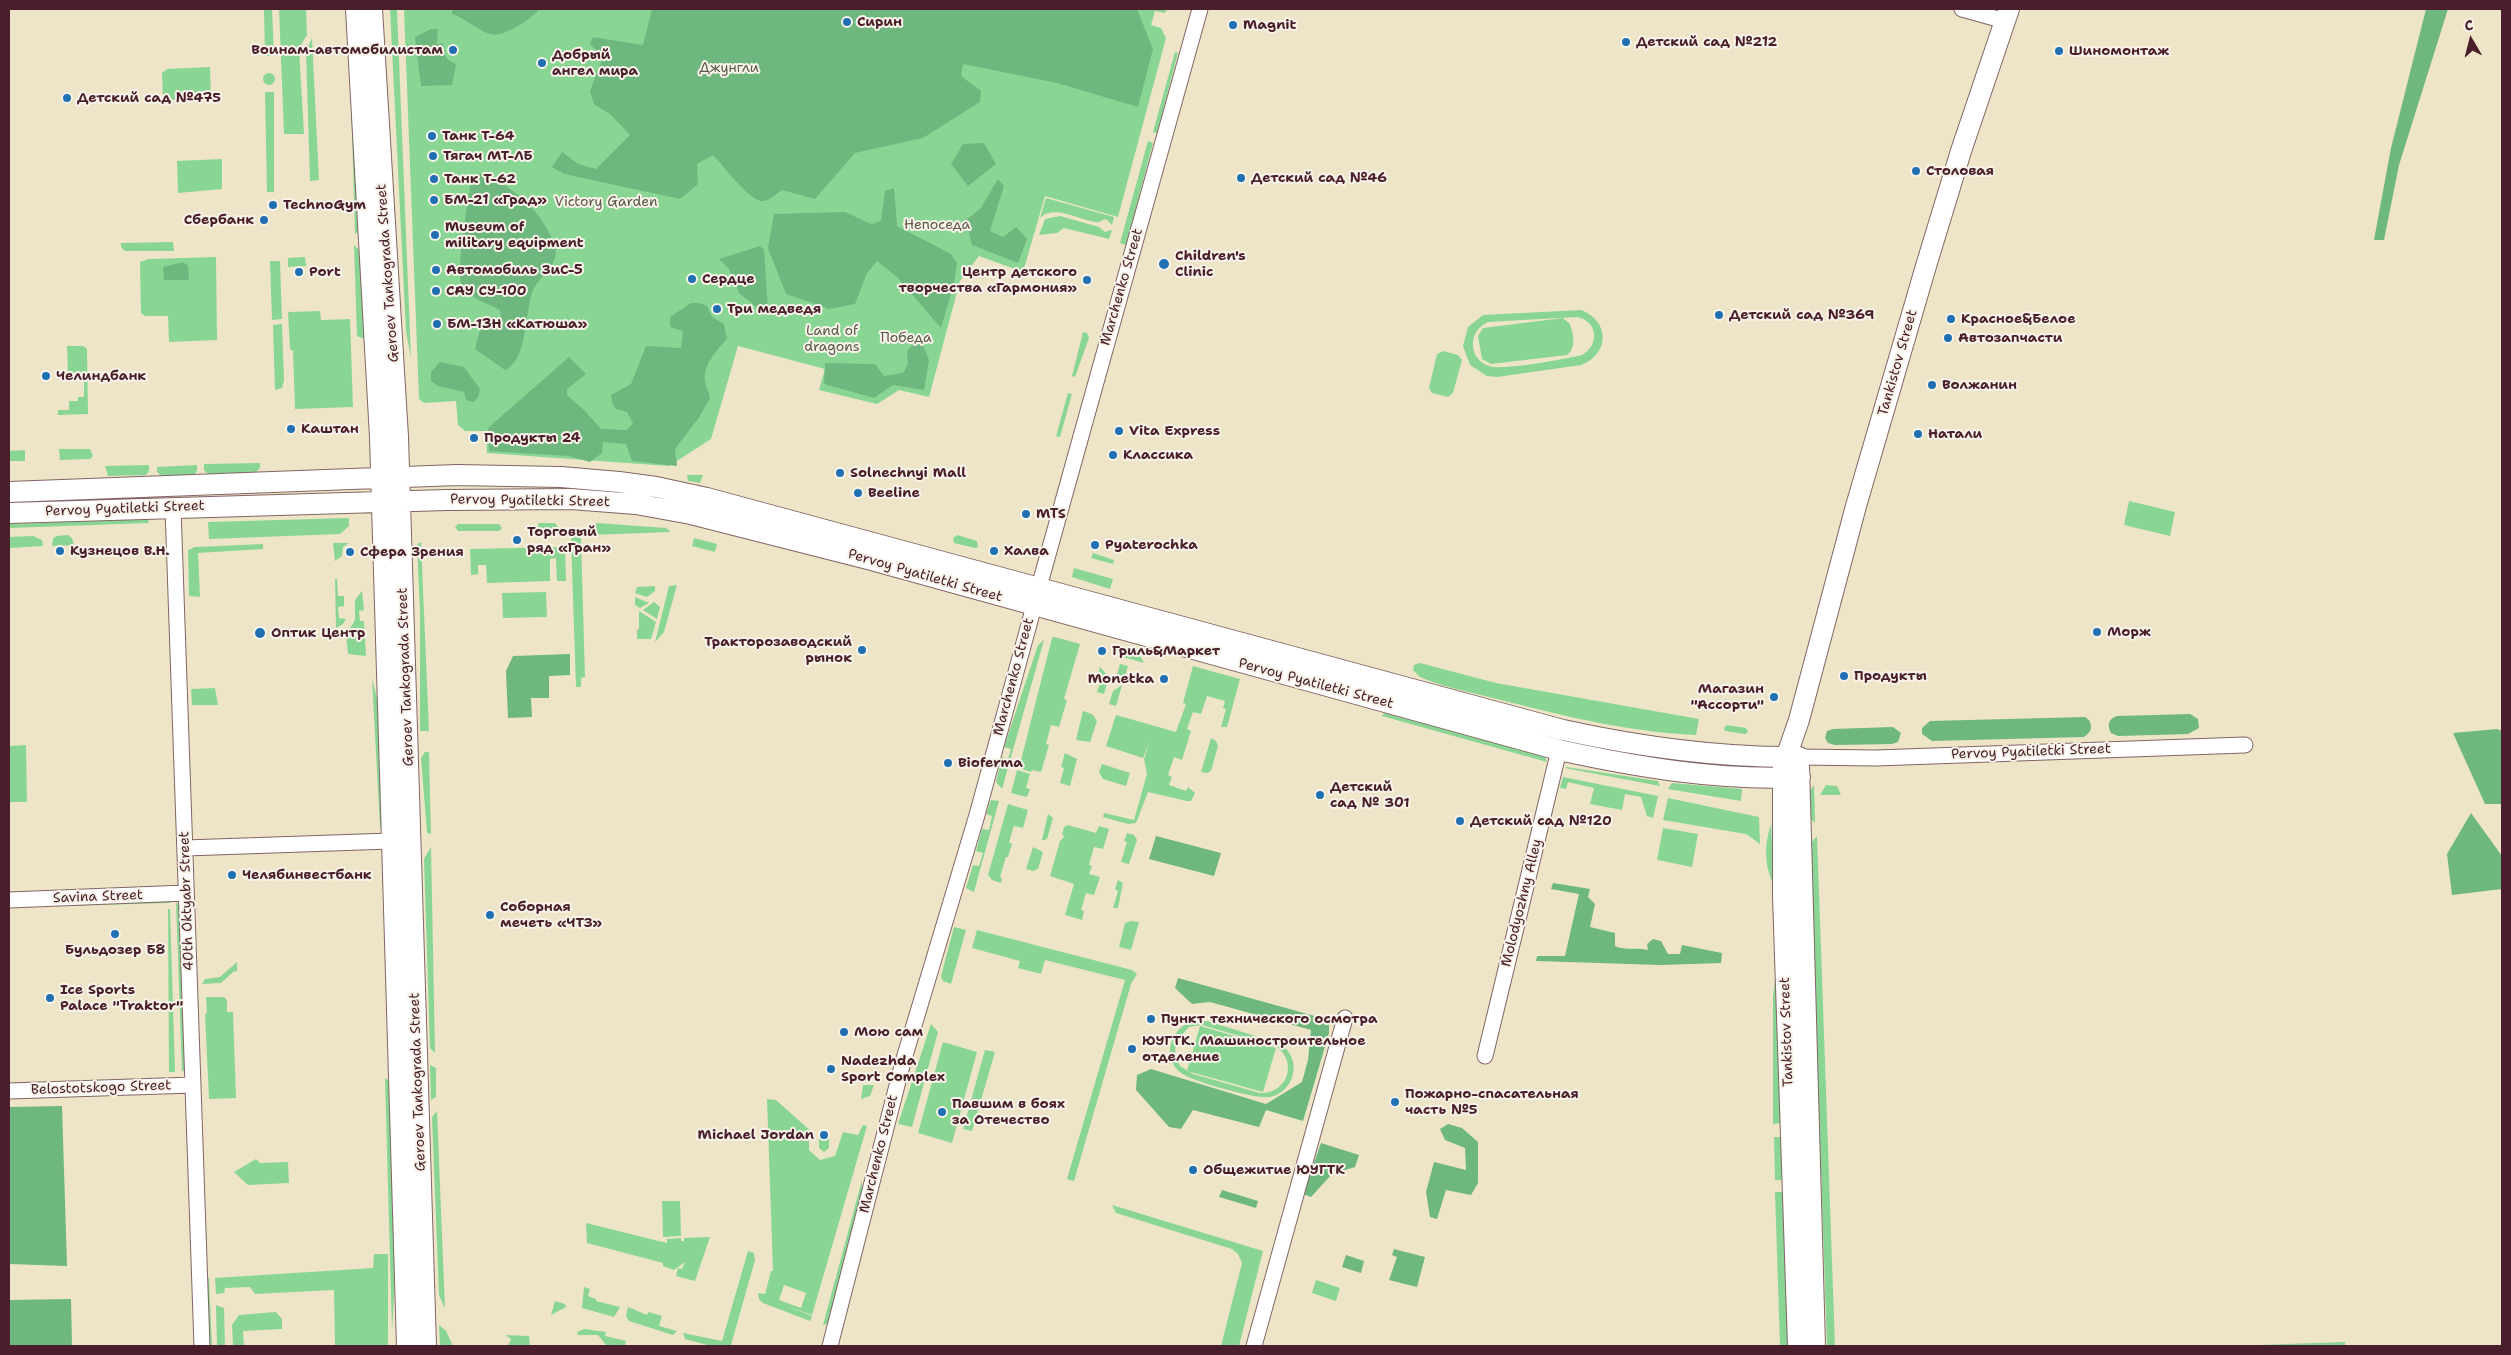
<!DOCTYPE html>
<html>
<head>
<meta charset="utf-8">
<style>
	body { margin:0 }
	#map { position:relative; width:2511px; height:1355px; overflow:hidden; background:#eee5c9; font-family:"Shantell Sans",sans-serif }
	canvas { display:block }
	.frame { position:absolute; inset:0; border:10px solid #4a1f2b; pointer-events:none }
	.north { position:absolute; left:2446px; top:15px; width:50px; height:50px; -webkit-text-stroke:4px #f7f3e8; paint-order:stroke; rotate:352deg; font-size:14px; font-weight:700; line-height:20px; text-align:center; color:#4a1f2b }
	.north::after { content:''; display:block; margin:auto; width:18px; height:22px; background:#4a1f2b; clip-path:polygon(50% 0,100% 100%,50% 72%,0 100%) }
</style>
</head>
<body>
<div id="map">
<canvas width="2511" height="1355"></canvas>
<div class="frame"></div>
<div class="north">С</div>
</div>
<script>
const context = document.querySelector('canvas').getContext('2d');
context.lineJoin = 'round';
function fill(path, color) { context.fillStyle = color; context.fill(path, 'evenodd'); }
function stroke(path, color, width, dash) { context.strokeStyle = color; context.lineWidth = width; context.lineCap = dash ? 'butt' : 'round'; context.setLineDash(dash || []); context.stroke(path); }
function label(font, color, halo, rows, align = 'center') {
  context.font = font + ' "Shantell Sans",sans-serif'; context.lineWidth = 4; context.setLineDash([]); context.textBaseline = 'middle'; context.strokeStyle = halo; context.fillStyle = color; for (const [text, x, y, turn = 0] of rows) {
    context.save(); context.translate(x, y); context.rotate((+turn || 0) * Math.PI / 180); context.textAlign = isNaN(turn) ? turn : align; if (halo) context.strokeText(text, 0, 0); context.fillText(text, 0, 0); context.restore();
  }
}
const green = new Path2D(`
	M264 9H272L274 56H265Z
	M279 9H306L307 35 299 48 304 134H284Z
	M390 9H397L411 358 406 331Z
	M404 9H1167L1165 13 1155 11 1151 25 1161 28 1166 38 1118 217 1045 196 1023 272 979 256 960 281 929 397 899 390 877 404 819 390 825 369 738 346 711 439 669 466 487 453 486 431H465L458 425 456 401 424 403 419 399Z
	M312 38 319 180 310 181 306 51Z
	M1175 52 1178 53 1157 133 1153 132Z
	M210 67 211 99 163 100 162 73 167 69Z
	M350 67 360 230 355 234Z
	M263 79a6 6 0 1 1 12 0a6 6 0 1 1-12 0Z
	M265 92H274V192H267Z
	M1148 141 1153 143 1126 245 1120 243Z
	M222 159V189L178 193 177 161Z
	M1046 198 1114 217 1112 225 1106 219C1101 220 1100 223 1095 222 1079 220 1054 204 1040 218Z
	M1060 216 1099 227 1105 232 1112 230 1109 239 1064 228 1057 233 1039 235 1045 219Z
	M173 242 174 251H125L121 247V243Z
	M354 245 361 252 364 339 357 336Z
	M216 257 217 340 169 342 168 316H145L141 313 140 262 149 259Z
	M305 257 306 266 288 267V258Z
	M270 261H280L282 319 272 320Z
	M1581 310C1610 321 1610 354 1581 365L1497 377 1487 376 1470 365 1463 346 1468 327 1483 315ZM1577 317C1598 321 1600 345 1582 355 1566 359 1502 371 1489 366 1479 363 1472 353 1473 343 1473 333 1480 326 1488 322Z
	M320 311 321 320 350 319 353 407 295 409 293 351 290 349 288 312Z
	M1563 318 1570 324C1573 334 1577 348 1567 355L1491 364 1482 359 1478 336 1483 328Z
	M282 324 284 380 282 388 275 390 273 325Z
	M1083 332 1087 333 1089 338 1075 377 1072 376Z
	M67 346H83L87 349 88 414 58 415V410H69V401H78V397H84V373H68Z
	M1443 351 1458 355 1462 360 1453 393 1448 397 1432 393 1429 388 1437 354Z
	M1068 393 1072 394 1060 437 1056 436Z
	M59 449H90L93 456 90 459 60 460Z
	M25 450V461H9V451Z
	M260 463V468L255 473 208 474 204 470V464Z
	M149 465V471L146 475 108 476 105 466Z
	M197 465V471L194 475 161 476 157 472V467Z
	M687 475H703L700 483 688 481Z
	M2129 501 2175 512 2170 536 2124 525Z
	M349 518V526L340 534 209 539 208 522Z
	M148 519 149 523 9 528V524Z
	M538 523H555L558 527 555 530 538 531Z
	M597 523 666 528 671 532 589 535 590 527Z
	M458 524H499L502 528 499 531H458L455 527Z
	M574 534H579L581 538 585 677 581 678V687H576L571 539Z
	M68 535 72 538 74 545 52 546 53 539 56 536Z
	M957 535 977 541 978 547 975 548 954 543 953 538Z
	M33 536 42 540 43 546 9 548V537Z
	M694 538 717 544 715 552 692 546Z
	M421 542 429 731H420V612L417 544Z
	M349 543 343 547 342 556 335 561 333 543Z
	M263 544V549L198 553 200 597 189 596 188 550 195 547Z
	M565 547 566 581H557L556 558 550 559V581L487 583 486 565H478V574L471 575 470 549Z
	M1093 553 1114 560 1113 564 1091 558Z
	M1074 568 1113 579 1110 589 1072 577Z
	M335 579H337L338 596H344V606L338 607 339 618 346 619 343 624 336 628Z
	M677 585 664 632 655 642 669 586Z
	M655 586V591L647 597 635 593 637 587Z
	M362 591 364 610 359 611 360 621H364L366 656 348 654 346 635 355 620V600Z
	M546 592 547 617 503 618 502 593Z
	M635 597 649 603 640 608 635 605Z
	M654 602 660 607 657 619 643 610Z
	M639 611 656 622 651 639H637V630L639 629Z
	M1055 637 1080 644 1064 699 1067 700 1059 727 1051 725 1046 744 1049 745 1041 772 1032 770 1031 772 1019 768 1052 638Z
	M1044 640 1002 789 996 782 1002 757 1008 759 1011 749 1004 747 1038 645Z
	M1125 648 1138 652 1144 663 1123 657Z
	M1420 663 1496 683 1699 719 1696 735C1627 732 1560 715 1493 698 1469 692 1443 687 1420 677L1413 670 1414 665Z
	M1120 664 1128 666 1124 679 1114 685Z
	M1193 666 1240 679 1227 727H1221L1226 709 1223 708 1225 701 1207 696 1201 714 1193 712 1187 729 1191 731 1182 760 1174 757 1168 775 1172 777 1169 785 1186 791 1188 787 1195 793 1191 801H1187L1148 792 1136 823 1128 824 1103 817 1104 813 1134 820 1147 774 1144 759 1149 743 1143 758 1106 746 1116 715 1176 732 1186 704 1183 703Z
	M1100 667 1109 677 1104 694 1097 692 1102 676 1098 675Z
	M372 679 379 706 384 827H380Z
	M1122 685 1116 706 1109 704 1113 691Z
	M215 688 218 705H192L191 689Z
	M1083 711 1092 714 1097 721 1090 742 1076 740Z
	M1384 713 1544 755 1547 762 1382 716Z
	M1727 725 1746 728 1748 732 1745 734 1725 731 1724 728Z
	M1211 738 1216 741 1218 746 1211 771 1207 773 1201 772Z
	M26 745 27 802H9V746Z
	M425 752H429L431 834 427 833 421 758Z
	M1065 753 1077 759 1070 786 1060 783 1064 768 1061 767Z
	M1102 764 1130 773 1126 786 1103 779 1099 772Z
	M1566 767 1658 781 1660 786 1565 768Z
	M1017 770 1030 774 1026 788 1030 789 1027 797 1011 793Z
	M1563 777 1658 796 1653 818 1647 816 1641 797 1625 794 1622 810 1590 804 1594 788 1568 782 1566 789 1560 788Z
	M1672 783 1742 789 1741 801 1668 789Z
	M1814 785 1815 823 1810 818 1809 792Z
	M1826 785 1837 786 1841 795H1820Z
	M1668 798 1759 817 1760 844 1746 834 1663 820Z
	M991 800 999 801 974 892 966 888 973 865 979 866 983 853 976 851 982 829 989 830 992 816 986 814Z
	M1008 804 1028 810 1023 828 1014 826 1009 842 1012 844 1008 857H1006L1000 877 1002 878 1001 883 992 880 988 875Z
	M1048 814 1053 818 1047 839 1044 840H1042Z
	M1771 824 1774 886C1764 865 1764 846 1771 824Z
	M1068 825 1096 833 1099 826 1109 829 1103 849 1094 847 1089 865 1092 866 1089 874 1100 877 1094 895 1086 893 1081 910 1084 911 1082 920 1065 915 1074 884 1050 876 1060 841 1065 836 1062 835 1064 827Z
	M1663 828 1698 834 1692 867 1657 860Z
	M1127 833 1134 835 1137 840 1129 864 1121 862 1127 842 1124 841Z
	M1817 836 1835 1346H1827L1810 851 1811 843Z
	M431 847 435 1053 430 1048 424 859Z
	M1033 847 1043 852 1038 869 1033 871 1026 869Z
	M1118 880 1123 883 1118 908H1113L1118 891 1115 889Z
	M170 899V903L58 906V905Z
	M176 902 180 906 186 1068 182 1072Z
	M168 909H170L175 1072H169Z
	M1131 921 1139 922 1131 950 1119 947 1125 923Z
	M954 927 966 930 951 984 943 981 941 976Z
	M977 930 1132 970 1137 974 1131 984 1074 1181 1067 1179 1125 980 1045 960 1041 974 1018 968 1020 961 972 948Z
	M237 962V971L233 972 221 983 202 984 205 979 220 977Z
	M1776 971 1782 1123 1773 1124V996Z
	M206 997H224L227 1000V1012H233L236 1098 209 1099 205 1014 207 1013Z
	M1192 1021H1207L1281 1044C1290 1051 1296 1062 1293 1074 1291 1085 1281 1095 1270 1097 1258 1100 1191 1081 1181 1073 1161 1058 1170 1029 1192 1021ZM1202 1025 1277 1047C1298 1063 1287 1094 1260 1093L1193 1074 1180 1066 1175 1050 1178 1039 1189 1027Z
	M931 1024 938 1032 912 1127 898 1124Z
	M1200 1026 1276 1048 1263 1092 1187 1071Z
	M943 1042 977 1052 952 1143 918 1133Z
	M985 1050 995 1052 972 1131 963 1129Z
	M430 1065 436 1068V1097L431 1100Z
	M385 1078 389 1081C392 1164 399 1247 392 1330Z
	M863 1085H874L870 1096 861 1099Z
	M767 1099 776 1100 813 1133 809 1140V1150L820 1160 835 1156 843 1132 858 1135 863 1125 867 1126 812 1315 787 1306 812 1316 810 1321 763 1303 759 1299 758 1293 765 1294 771 1271H773ZM784 1285 806 1293 801 1308 779 1300Z
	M437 1111 445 1309 439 1295 432 1117Z
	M821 1130H826L829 1134V1148L824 1152 819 1148V1133Z
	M1774 1137H1782L1783 1180H1775Z
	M256 1159 260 1163 288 1162 289 1183 248 1185 234 1172Z
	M862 1180V1197L830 1323 823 1325Z
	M1775 1192H1783L1788 1346H1780Z
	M680 1201 681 1236 663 1237 662 1201Z
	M1112 1205 1263 1251 1239 1346H1221L1242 1263 1238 1254 1232 1249 1116 1213Z
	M586 1223 667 1243V1239L681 1238V1241H684V1238L710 1237 695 1281 676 1276 678 1268 682 1269 685 1262 674 1270 663 1266V1263L587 1243Z
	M748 1251 754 1253 755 1260 731 1345 711 1346 685 1339 683 1333 722 1341Z
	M374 1254H388V1346H335L334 1290 255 1294 250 1287 225 1288 224 1293 216 1294 215 1278 373 1268Z
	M209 1278 212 1346H209L206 1279Z
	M1316 1280 1340 1288 1336 1301 1312 1293Z
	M584 1287 590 1289 588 1296 596 1299V1301L620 1307 614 1317 582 1308Z
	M555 1301 565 1304 566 1307 551 1315Z
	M216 1305 224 1308 225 1346H217Z
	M628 1307 647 1315 648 1312 662 1316 659 1326 677 1331 673 1335 629 1321 626 1316Z
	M276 1312 282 1319V1329L243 1331 244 1346H233L232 1325 239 1315Z
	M439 1325 446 1331 453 1346H440Z
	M584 1329 606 1332 605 1336 626 1341 625 1346H607L598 1335H578L577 1332Z
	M505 1335 529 1336 530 1346H508L511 1339Z
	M2345 1342V1346H2227Z`);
const forest = new Path2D(`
	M452 9H536L538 11C530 19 502 39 490 34 476 29 466 19 452 14Z
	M652 9H1137L1153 49 1138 107 1057 83 963 64 961 76 981 91 980 102 923 138 855 153 815 199 782 190C776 194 768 202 761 201 748 199 723 165 713 155L697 164 698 184 680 199 564 174 552 167 562 152 578 164 596 169 630 135 611 115 594 104 590 91 603 57 590 44 593 37 643 45Z
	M2426 9H2448L2399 165 2384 240H2374L2391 148Z
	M431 29H438L437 44 443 43C444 54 445 60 456 64L452 85 421 86 415 37Z
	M984 143 996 164 968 186 951 164 963 144Z
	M487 172C517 194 539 207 554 243 563 264 537 277 532 293 525 314 527 361 505 370L475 349 481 326 493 329 501 317 500 310C488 304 472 299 463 288 454 275 469 196 472 176Z
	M998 179 1004 186 990 231 1003 237 1016 227 1027 239 1018 263 972 245 966 220 980 209Z
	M894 188 897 226 951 254 957 263 954 284 941 328 897 277 877 261 867 273 855 304 829 309 786 294 768 248 774 214 845 212 871 224 881 221 885 191Z
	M760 246 764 250 768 310H760L739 293 729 269 719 259Z
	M183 262 188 266 189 280H164L163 267Z
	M691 303H699L707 306 712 317 724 324 727 339C717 350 702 366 705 382 706 388 709 392 710 398L700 416 675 449 677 466 632 461 626 444 603 442 602 453 590 462 569 456 489 451 488 428 569 357 586 374 567 389V395L584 410 601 429 627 430 633 423 627 412 616 409 612 403 611 395 631 384 646 346 681 348 683 331 670 327V317Z
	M920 338 929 360 924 390 893 385 874 398 824 384 825 363 875 364 884 376 903 373 908 364 907 351Z
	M440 362 464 367 480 389 478 398 473 402 466 400 464 392 438 386 431 381V372Z
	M570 654V675L549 676V698H531L532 717 508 718 506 671 513 656Z
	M2190 714 2198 719 2199 728 2188 734 2118 736 2111 733C2107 725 2108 719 2117 716Z
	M2085 717 2089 720C2093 728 2091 732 2084 737L1932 741 1922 734V728L1930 721Z
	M1893 727 1901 733 1898 742 1892 744 1835 745 1828 743 1825 738 1827 731 1833 729Z
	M2497 729 2502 731V804H2485L2453 733Z
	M2471 813 2502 856V889L2452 895 2447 854Z
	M1156 836 1221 853 1214 876 1149 859Z
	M1553 883 1590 889 1588 897 1595 904 1590 927 1615 933V946C1626 951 1636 947 1648 950L1647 944 1653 939 1661 941 1668 954H1680L1682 945 1722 953 1721 963 1661 965 1536 961 1537 956H1565L1579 894 1551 889Z
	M1178 978 1329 1020V1033L1303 1121 1266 1110 1259 1127 1193 1110 1181 1129 1169 1127 1136 1090 1137 1075 1151 1069 1266 1104 1302 1082 1308 1060 1311 1030 1210 1002 1192 1004 1175 988Z
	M62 1106 67 1266 9 1264V1107Z
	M1448 1124 1462 1128 1478 1142V1183L1471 1195 1446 1190 1437 1219 1430 1217 1426 1192 1434 1162 1466 1170 1465 1148 1445 1140 1440 1129Z
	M1321 1143 1359 1155 1355 1167 1332 1174 1311 1197 1303 1194Z
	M1222 1190 1258 1201 1256 1208 1219 1197Z
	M1394 1249 1425 1257 1417 1287 1389 1280 1397 1257 1392 1255Z
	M1346 1255 1364 1261 1361 1273 1342 1267Z
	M71 1299 72 1346H9V1300Z`);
const minor = new Path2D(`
	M1962 9 2005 21
	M173 508 202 1346
	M1039 587 1200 9
	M1799 757 1876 758 2245 745
	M185 848 391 841
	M9 900 186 893
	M1485 1056 1559 750
	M9 1091 193 1085
	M830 1346 903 1062 977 815 1034 606
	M1254 1346 1345 1018`);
const major = new Path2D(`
	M356 9 380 437 407 1346
	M372 9 398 437 426 1346
	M9 492 457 475 561 477 619 482 656 487 707 498 1563 730C1641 747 1719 758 1799 757
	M9 513 447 500 571 499 636 504 691 514 868 559 1559 750C1637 767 1719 781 1800 777
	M1799 765 1815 1346
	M1798 1346 1783 896V766L1799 720 1856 506 1926 266 1961 151 2009 9`);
const markers = [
	[847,22,5,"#1f6fb2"],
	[1233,25,5,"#1f6fb2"],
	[1626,42,5,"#1f6fb2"],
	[453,50,5,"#1f6fb2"],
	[2059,51,5,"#1f6fb2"],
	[542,63,5,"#1f6fb2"],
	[67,98,5,"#1f6fb2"],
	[432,136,5,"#1f6fb2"],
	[433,156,5,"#1f6fb2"],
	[1916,171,5,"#1f6fb2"],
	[1241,178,5,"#1f6fb2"],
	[434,179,5,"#1f6fb2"],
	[434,200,5,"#1f6fb2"],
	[273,205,5,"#1f6fb2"],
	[264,220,5,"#1f6fb2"],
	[435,235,5,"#1f6fb2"],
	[1164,264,6,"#1f6fb2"],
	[436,270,5,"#1f6fb2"],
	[299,272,5,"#1f6fb2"],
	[692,279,5,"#1f6fb2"],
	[1087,280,5,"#1f6fb2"],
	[436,291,5,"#1f6fb2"],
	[717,309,5,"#1f6fb2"],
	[1719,315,5,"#1f6fb2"],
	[1951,319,5,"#1f6fb2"],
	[437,324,5,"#1f6fb2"],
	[1948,338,5,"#1f6fb2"],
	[46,376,5,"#1f6fb2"],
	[1932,385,5,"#1f6fb2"],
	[291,429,5,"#1f6fb2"],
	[1119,431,5,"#1f6fb2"],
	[1918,434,5,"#1f6fb2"],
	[474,438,5,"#1f6fb2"],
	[1113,455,5,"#1f6fb2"],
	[840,473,5,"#1f6fb2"],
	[858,493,5,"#1f6fb2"],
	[1026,514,5,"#1f6fb2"],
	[517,540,5,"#1f6fb2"],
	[1095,545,5,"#1f6fb2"],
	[60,551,5,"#1f6fb2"],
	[994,551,5,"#1f6fb2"],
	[350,552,5,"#1f6fb2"],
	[2097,632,5,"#1f6fb2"],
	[260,633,6,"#1f6fb2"],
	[862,650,5,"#1f6fb2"],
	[1102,651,5,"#1f6fb2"],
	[1844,676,5,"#1f6fb2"],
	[1164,679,5,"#1f6fb2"],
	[1774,697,5,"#1f6fb2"],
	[948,763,5,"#1f6fb2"],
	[1320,795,5,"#1f6fb2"],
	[1460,821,5,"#1f6fb2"],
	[232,875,5,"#1f6fb2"],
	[490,915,5,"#1f6fb2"],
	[115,934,5,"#1f6fb2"],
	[50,998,5,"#1f6fb2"],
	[1151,1019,5,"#1f6fb2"],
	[844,1032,5,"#1f6fb2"],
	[1132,1049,5,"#1f6fb2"],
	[831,1069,5,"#1f6fb2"],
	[1395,1102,5,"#1f6fb2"],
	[942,1112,5,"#1f6fb2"],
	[824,1135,5,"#1f6fb2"],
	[1193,1170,5,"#1f6fb2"]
];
const poiNames = [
	["Сирин",857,22],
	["Magnit",1243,25],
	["Детский сад №212",1636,42],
	["Воинам-автомобилистам",443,50,"right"],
	["Шиномонтаж",2069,51],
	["Добрый",552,55],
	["ангел мира",552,71],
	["Детский сад №475",77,98],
	["Танк Т-64",442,136],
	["Тягач МТ-ЛБ",443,156],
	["Столовая",1926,171],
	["Детский сад №46",1251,178],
	["Танк Т-62",444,179],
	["БМ-21 «Град»",444,200],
	["TechnoGym",283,205],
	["Сбербанк",254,220,"right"],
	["Museum of",445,227],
	["military equipment",445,243],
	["Children's",1175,256],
	["Clinic",1175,272],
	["Автомобиль ЗиС-5",446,270],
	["Port",309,272],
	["Центр детского",1077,272,"right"],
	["творчества «Гармония»",1077,288,"right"],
	["Сердце",702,279],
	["САУ СУ-100",446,291],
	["Три медведя",727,309],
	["Детский сад №369",1729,315],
	["Красное&Белое",1961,319],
	["БМ-13Н «Катюша»",447,324],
	["Автозапчасти",1958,338],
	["Челиндбанк",56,376],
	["Волжанин",1942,385],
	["Каштан",301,429],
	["Vita Express",1129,431],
	["Натали",1928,434],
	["Продукты 24",484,438],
	["Классика",1123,455],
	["Solnechnyi Mall",850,473],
	["Beeline",868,493],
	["MTS",1036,514],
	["Торговый",527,532],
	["ряд «Гран»",527,548],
	["Pyaterochka",1105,545],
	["Кузнецов В.Н.",70,551],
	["Халва",1004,551],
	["Сфера Зрения",360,552],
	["Морж",2107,632],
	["Оптик Центр",271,633],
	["Тракторозаводский",852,642,"right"],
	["рынок",852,658,"right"],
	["Гриль&Маркет",1112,651],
	["Продукты",1854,676],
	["Monetka",1154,679,"right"],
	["Магазин",1764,689,"right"],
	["\"Ассорти\"",1764,705,"right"],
	["Bioferma",958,763],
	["Детский",1330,787],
	["сад № 301",1330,803],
	["Детский сад №120",1470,821],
	["Челябинвестбанк",242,875],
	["Соборная",500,907],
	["мечеть «ЧТЗ»",500,923],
	["Бульдозер Б8",115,950,"center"],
	["Ice Sports",60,990],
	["Palace \"Traktor\"",60,1006],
	["Пункт технического осмотра",1161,1019],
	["Мою сам",854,1032],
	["ЮУГТК. Машиностроительное",1142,1041],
	["отделение",1142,1057],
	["Nadezhda",841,1061],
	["Sport Complex",841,1077],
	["Пожарно-спасательная",1405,1094],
	["часть №5",1405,1110],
	["Павшим в боях",952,1104],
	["за Отечество",952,1120],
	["Michael Jordan",814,1135,"right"],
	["Общежитие ЮУГТК",1203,1170]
];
const parkNames = [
	["Джунгли",729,68],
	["Victory Garden",606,202],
	["Непоседа",937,225],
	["Land of",832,331],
	["dragons",832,347],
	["Победа",906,338]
];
const streetNames = [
	["Geroev Tankograda Street",388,273,-94],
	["Marchenko Street",1122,287,-74],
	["Tankistov Street",1898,363,-74],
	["Pervoy Pyatiletki Street",530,501,1],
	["Pervoy Pyatiletki Street",125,509,-2],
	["Pervoy Pyatiletki Street",925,576,16],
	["Geroev Tankograda Street",406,677,-92],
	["Marchenko Street",1014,677,-75],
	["Pervoy Pyatiletki Street",1316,684,15],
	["Pervoy Pyatiletki Street",2031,752,-2],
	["Savina Street",98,897,-2],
	["40th Oktyabr Street",187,901,-92],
	["Molodyozhny Alley",1522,903,-76],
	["Tankistov Street",1787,1032,-92],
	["Geroev Tankograda Street",418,1082,-92],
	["Belostotskogo Street",101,1088,-2],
	["Marchenko Street",879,1154,-76]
];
fill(green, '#89d694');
fill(forest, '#6eb77e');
stroke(minor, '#836462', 17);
stroke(major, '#836462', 22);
stroke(minor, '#fff', 15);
stroke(major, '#fff', 20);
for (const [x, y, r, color] of markers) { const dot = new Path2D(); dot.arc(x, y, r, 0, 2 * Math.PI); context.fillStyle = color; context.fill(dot); stroke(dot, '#f7f3e8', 2); }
label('bold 14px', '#4a1f2b', '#f7f3e8', poiNames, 'left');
label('14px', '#5d564a', '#f7f3e8', parkNames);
label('14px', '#4a1f2b', '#f7f3e8', streetNames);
</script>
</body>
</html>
